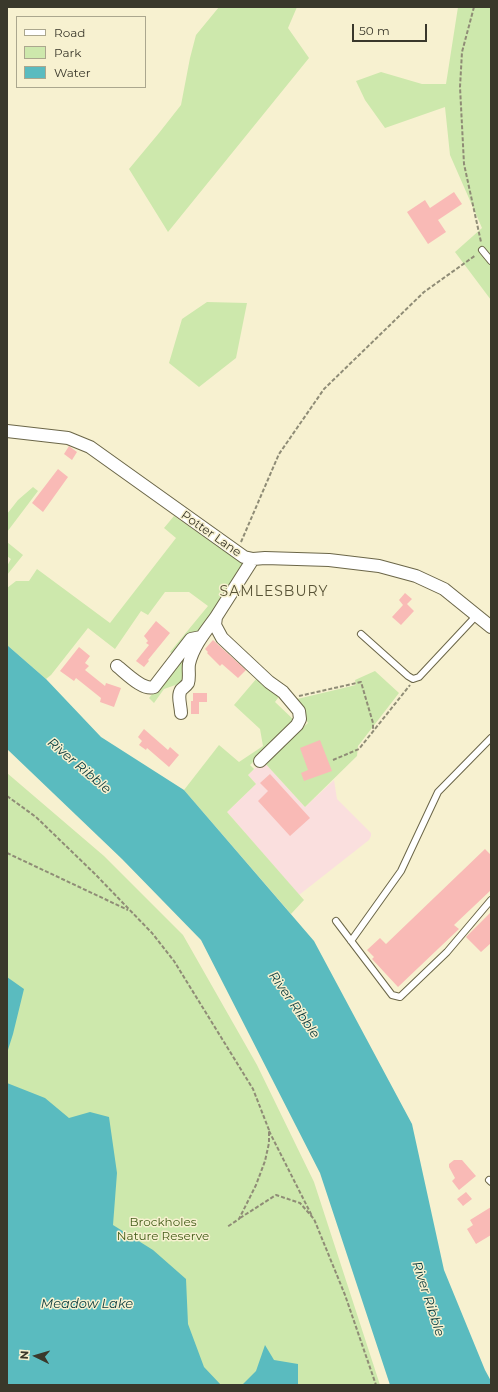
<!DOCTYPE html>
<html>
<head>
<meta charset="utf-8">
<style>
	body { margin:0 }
	#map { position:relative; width:498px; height:1392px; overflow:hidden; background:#f7f1d0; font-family:Montserrat,sans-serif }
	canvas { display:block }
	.frame { position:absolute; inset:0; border:8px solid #3a382b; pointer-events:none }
	.legend { position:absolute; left:16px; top:16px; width:130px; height:72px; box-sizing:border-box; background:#f7f1d0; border:1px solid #aba78e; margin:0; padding:5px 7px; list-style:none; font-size:12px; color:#3a382b }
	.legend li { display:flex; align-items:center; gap:8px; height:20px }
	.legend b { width:20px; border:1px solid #aba78e }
	.north { position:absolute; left:16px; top:1336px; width:40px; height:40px; -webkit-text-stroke:3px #f7f1d0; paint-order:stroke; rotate:275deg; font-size:11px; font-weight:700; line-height:16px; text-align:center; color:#3a382b }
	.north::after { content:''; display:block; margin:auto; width:14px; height:18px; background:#3a382b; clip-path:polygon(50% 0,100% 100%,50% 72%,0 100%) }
	.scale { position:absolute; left:352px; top:24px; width:75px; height:18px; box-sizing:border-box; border:2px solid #3a382b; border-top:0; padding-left:5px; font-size:12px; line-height:14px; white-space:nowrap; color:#3a382b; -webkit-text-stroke:3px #f7f1d0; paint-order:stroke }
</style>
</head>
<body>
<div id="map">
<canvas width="498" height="1392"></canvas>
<div class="frame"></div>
<ul class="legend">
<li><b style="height:5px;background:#fff"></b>Road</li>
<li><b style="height:11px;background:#cde8ac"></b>Park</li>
<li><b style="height:11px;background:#5abbbf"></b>Water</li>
</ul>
<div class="north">N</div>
<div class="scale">50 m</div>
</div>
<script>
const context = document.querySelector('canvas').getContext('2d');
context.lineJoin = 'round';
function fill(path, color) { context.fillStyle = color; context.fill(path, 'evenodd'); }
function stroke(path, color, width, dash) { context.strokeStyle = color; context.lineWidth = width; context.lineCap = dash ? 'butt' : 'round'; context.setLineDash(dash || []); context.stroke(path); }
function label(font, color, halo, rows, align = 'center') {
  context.font = font + ' Montserrat,sans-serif'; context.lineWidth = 3; context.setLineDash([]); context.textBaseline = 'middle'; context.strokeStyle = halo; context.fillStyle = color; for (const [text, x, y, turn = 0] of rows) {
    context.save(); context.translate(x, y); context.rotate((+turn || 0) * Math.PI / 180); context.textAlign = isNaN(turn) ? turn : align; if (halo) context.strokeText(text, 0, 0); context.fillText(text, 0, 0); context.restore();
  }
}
const education = new Path2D(`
	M263 761 305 807 334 780 337 799 371 833V836L369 840 299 895 227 812 256 784 248 775Z`);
const green = new Path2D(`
	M219 7H297L288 28 309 58 168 232 129 169 159 133 181 105 190 58 196 35Z
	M458 7H491V300L455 252 482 228 450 155 445 107 385 128 365 100 356 81 381 72 422 84H446Z
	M207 302 247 303 236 358 199 387 169 363 182 319Z
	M33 487 38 491 7 532V514L18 500Z
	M174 516 244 564 198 633 174 655 170 652 208 606 189 592H165L148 615 141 611 115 649 88 628 51 675 46 679 7 645V588L16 581H29L37 569 110 623 176 538 164 528Z
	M7 542 23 555 7 575V566L11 559 7 556Z
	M182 658 186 661 184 682 164 689 154 703 149 698Z
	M375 671 399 693 358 746 357 756 305 807 263 761 308 723 293 700 356 685 355 680Z
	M257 678 281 694 275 702 295 721 250 765 254 769 248 775 256 784 227 812 304 900 291 914 184 790 219 745 239 762 263 746 260 729 234 705Z
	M7 773 104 856 183 935 257 1065 314 1182 380 1385H7Z`);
const water = new Path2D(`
	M7 645 46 679 101 737 184 790 314 941 412 1124 444 1270 485 1370 491 1381V1385H390L320 1173 201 940 122 859 7 749Z
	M7 977 24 989 13 1034 7 1053Z
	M7 1083 45 1098 69 1118 90 1112 109 1117 117 1173 113 1225 153 1250 186 1279 188 1324 204 1367 221 1385H7Z
	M265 1345 274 1360 298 1364V1385H242L256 1371Z`);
const building = new Path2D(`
	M454 192 462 204 438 220 446 232 428 244 407 212 425 200 430 208Z
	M69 446 77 452 72 460 64 454Z
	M58 469 68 477 43 512 32 503Z
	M405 593 412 599 407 604 414 611 401 625 392 617 403 605 399 600Z
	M156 621 170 633 148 660 149 661 144 667 136 661 149 645 146 643 148 641 144 636Z
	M213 640 246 670 238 678 222 664 220 666 207 653 208 652 205 649Z
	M79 647 90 656 85 663 89 666 85 670 105 686 106 683 121 688 114 707 100 702 101 698 76 678 74 681 60 671Z
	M193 693H207V702H199V714H191V701H193Z
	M144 729 168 750 170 747 179 755 169 767 147 748 146 750 139 745 142 741 138 737Z
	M320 740 332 771 304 781 301 773 308 770 300 748Z
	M270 774 310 818 290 836 258 801 268 791 260 783Z
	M485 849 491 855V890L454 925 459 929 398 987 372 959 374 957 367 950 380 938 386 944Z
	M491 912V943L481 952 466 937Z
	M454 1160H462L476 1176 459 1190 452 1181 455 1178 449 1167V1164Z
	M466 1192 472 1199 463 1206 457 1199Z
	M491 1207V1235L476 1244 467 1229 473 1225 470 1220Z`);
const path = new Path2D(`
	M474 7 462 52 460 87 464 164 481 242
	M241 542 279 454 324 389 424 292 476 255
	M299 696 361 682 373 723V731
	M333 760 359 749 410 685
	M7 796 36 817 95 874 152 933 174 961 253 1089 269 1130V1143L265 1161 256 1185 239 1219 227 1227
	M7 853 128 910
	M269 1131 312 1216
	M240 1218 276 1195 300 1203 314 1219 345 1295 376 1385`);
const lane = new Path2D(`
	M482 250 491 261
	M361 634 408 676 413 679 419 677 476 616
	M336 921 392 995 400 997 447 952 491 900
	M351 941 401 871 438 792 491 738
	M489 1180 491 1182`);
const street = new Path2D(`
	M7 431 68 438 90 447 244 557 253 559 265 558 329 560 379 566 416 576 444 589 491 627
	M253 559 216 617 215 625 222 638 269 682 283 692 299 711 300 719 297 725 260 761
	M117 666C126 673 143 691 154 687L191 639 201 637
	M181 713C181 706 177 696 181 690 183 688 186 686 188 683 190 677 188 670 189 664 193 646 206 631 216 617`);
const streetNames = [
	["Potter Lane",211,534,35]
];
const parkNames = [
	["Brockholes",163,1222],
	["Nature Reserve",163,1236]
];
const waterNames = [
	["River Ribble",79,766,40],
	["River Ribble",294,1005,55],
	["River Ribble",428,1299,72],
	["Meadow Lake",87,1304]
];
const quarterNames = [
	["SAMLESBURY",274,592]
];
fill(education, '#fadfde');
fill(green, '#cde8ac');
fill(water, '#5abbbf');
fill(building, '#f9bab6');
stroke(lane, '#6b6648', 8);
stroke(street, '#6b6648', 14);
stroke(path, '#8f8c76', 2, [4, 2]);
stroke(lane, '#fff', 6);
stroke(street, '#fff', 12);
label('12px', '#3a382b', '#f7f1d0', streetNames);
label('12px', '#445d1a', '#f7f1d0', parkNames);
label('italic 13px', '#0a3a3c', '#f7f1d0', waterNames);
context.letterSpacing = '1px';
label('14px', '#585336', '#f7f1d0', quarterNames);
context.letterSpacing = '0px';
</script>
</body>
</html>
